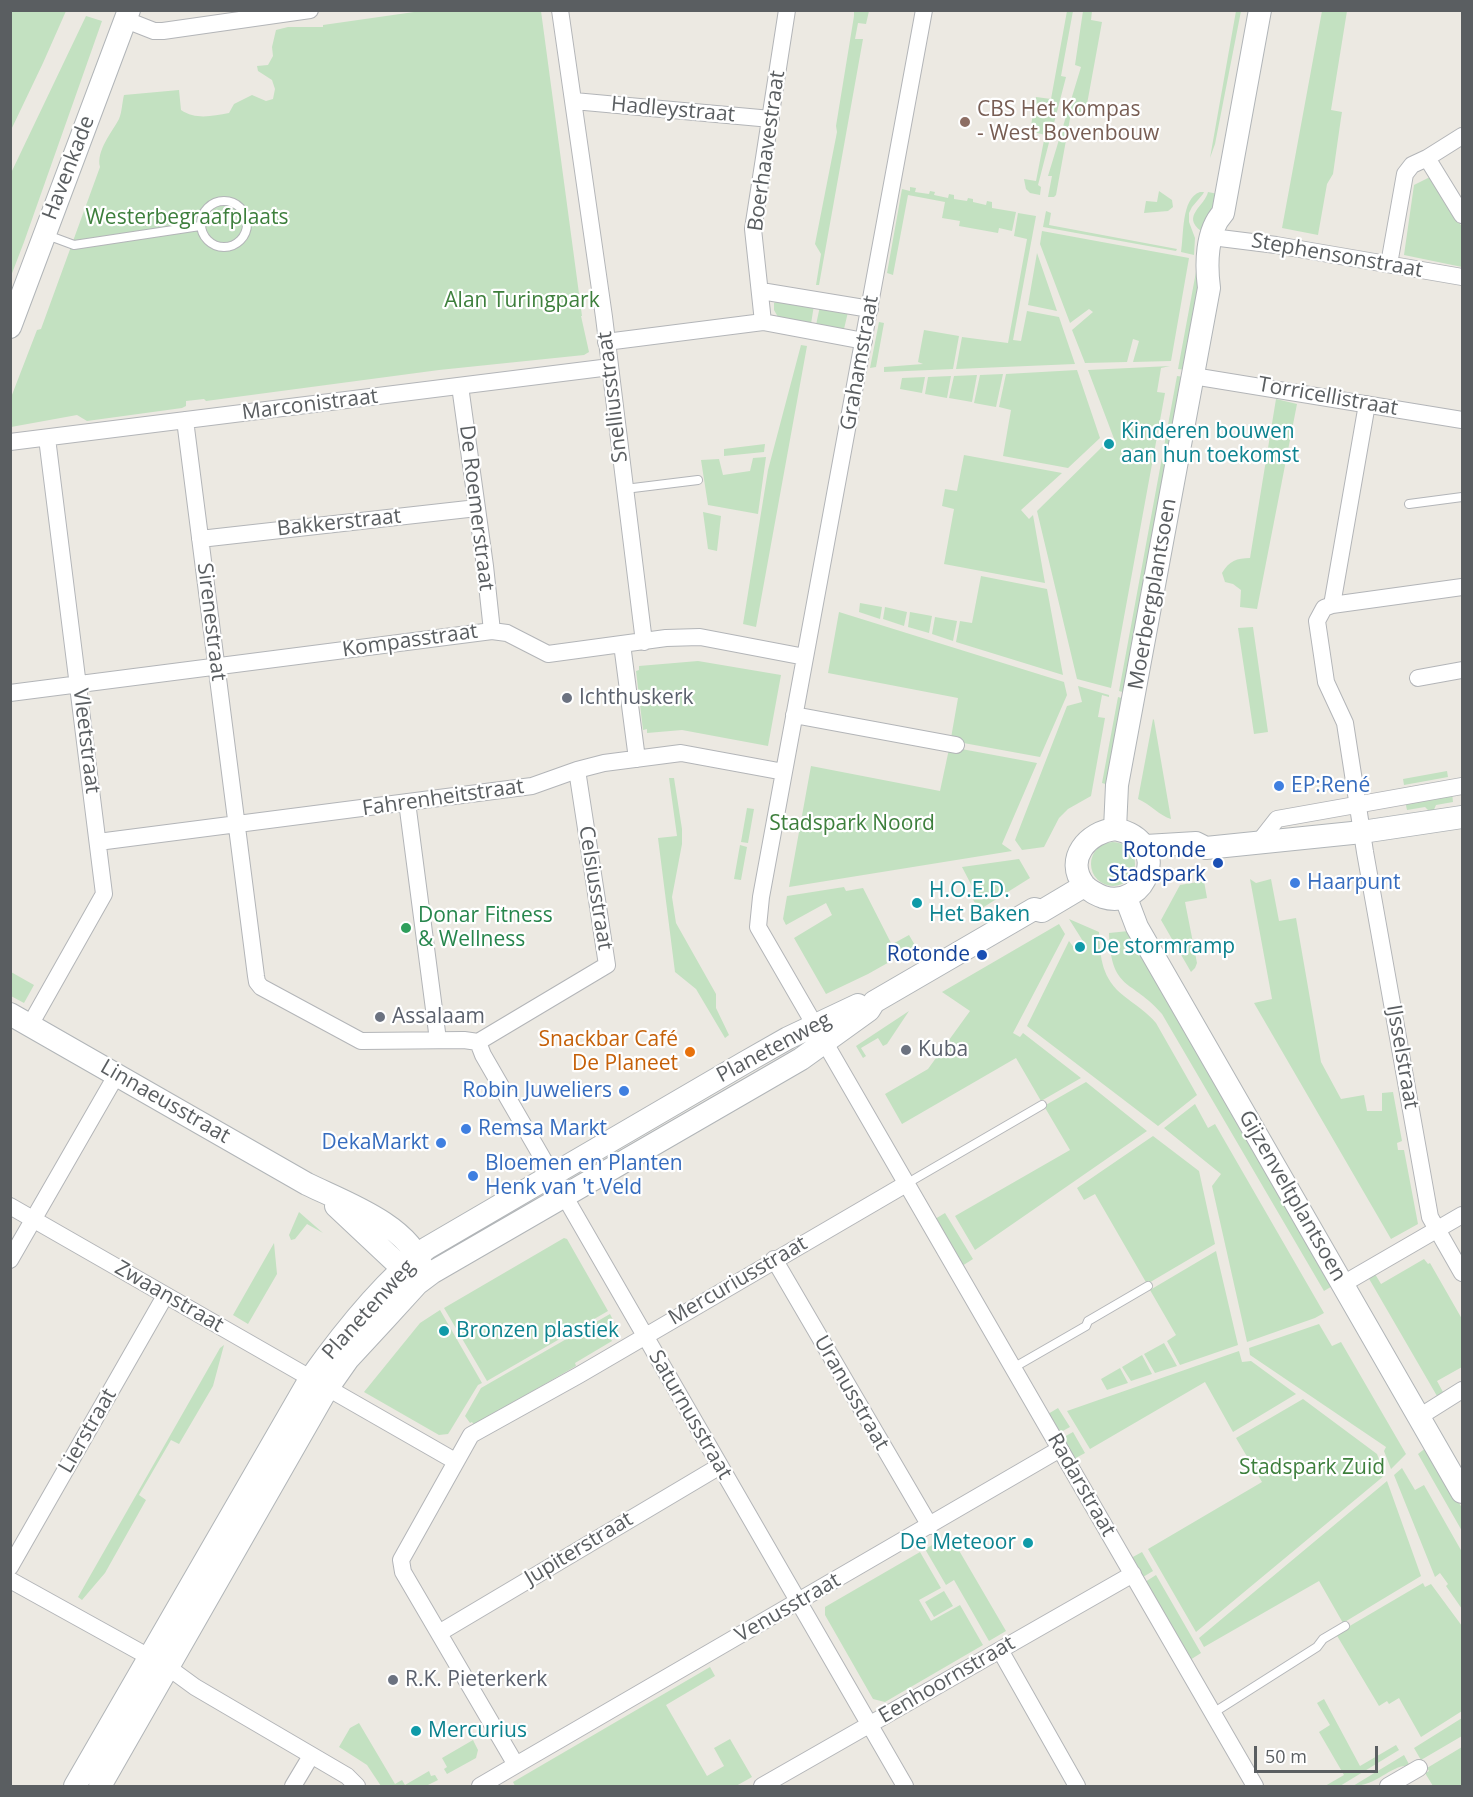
<!DOCTYPE html>
<html>
<head>
<meta charset="utf-8">
<style>
	body { margin:0 }
	#map { position:relative; width:1473px; height:1797px; overflow:hidden; background:#ece9e2; font-family:"Open Sans",sans-serif }
	canvas { display:block }
	.frame { position:absolute; inset:0; border:12px solid #5a5e61; pointer-events:none }
	.scale { position:absolute; left:1254px; top:1746px; width:124px; height:27px; box-sizing:border-box; border:3px solid #5a5e61; border-top:0; padding-left:8px; font-size:18px; line-height:21px; white-space:nowrap; color:#5a5e61; -webkit-text-stroke:4px #fff; paint-order:stroke }
</style>
</head>
<body>
<div id="map">
<canvas width="1473" height="1797"></canvas>
<div class="frame"></div>
<div class="scale">50 m</div>
</div>
<script>
const context = document.querySelector('canvas').getContext('2d');
context.lineJoin = 'round';
function fill(path, color) { context.fillStyle = color; context.fill(path, 'evenodd'); }
function stroke(path, color, width, dash) { context.strokeStyle = color; context.lineWidth = width; context.lineCap = dash ? 'butt' : 'round'; context.setLineDash(dash || []); context.stroke(path); }
function label(font, color, halo, rows, align = 'center') {
  context.font = font + ' "Open Sans",sans-serif'; context.lineWidth = 4.5; context.setLineDash([]); context.textBaseline = 'middle'; context.strokeStyle = halo; context.fillStyle = color; for (const [text, x, y, turn = 0] of rows) {
    context.save(); context.translate(x, y); context.rotate((+turn || 0) * Math.PI / 180); context.textAlign = isNaN(turn) ? turn : align; if (halo) context.strokeText(text, 0, 0); context.fillText(text, 0, 0); context.restore();
  }
}
const green = new Path2D(`
	M10 11H66L43 63 11 130Z
	M421 11H541L582 316H581L589 352 584 355 439 370 206 401 204 399 186 401V406L182 408 87 421 77 415 11 427 10 400 37 330 41 329 100 167C96 151 112 132 119 119 122 112 122 103 124 95L179 90 181 110C196 120 212 116 229 113L234 104 252 95 266 101 273 99 275 89 272 80 258 71 257 66 268 65 273 56 272 47 276 30 288 27H323V25Z
	M851 11H869L866 24 858 23 855 39H863L819 285H816L821 254 815 244 837 132 836 126 854 16V11Z
	M1067 11H1073L1061 76 1066 77 1038 185 1041 187 1040 195 1030 193 1026 189 1024 179 1036 181 1045 135 1030 131 1036 97 1051 99Z
	M1083 11H1092L1091 20 1102 22 1085 115 1071 113 1056 195 1054 197H1048L1052 176H1048L1081 67 1075 65Z
	M1236 11H1241L1215 144 1210 158Z
	M1322 11H1347L1331 110 1342 112 1341 118 1333 174 1327 184 1318 235 1282 228Z
	M86 16 102 21 24 242 11 276V173Z
	M1430 177 1462 227V267L1404 255 1414 185Z
	M910 187 916 188 915 192 929 194 930 191 935 192 934 195 948 198 949 194 954 195V199L967 201 968 198 973 199V202L986 205 987 201 992 202V208L1016 212 1012 231 999 228 998 233 959 226 960 221 942 218 945 202 908 195 893 275 887 273 902 189 910 191Z
	M1159 191 1172 200 1173 207 1168 211 1144 213 1146 201 1157 202Z
	M1200 192H1204L1203 194 1192 207 1189 213V222L1195 238 1194 255 1181 252C1184 236 1181 198 1200 192Z
	M1208 192 1218 194 1216 201 1201 231C1181 216 1205 206 1208 192Z
	M1046 211 1051 213 1049 225 1177 249 1176 251 1043 227Z
	M1018 213 1036 216 1013 340 1021 341 1027 311 1059 317 1075 364 956 369 962 337 1008 343 1027 239 1014 236Z
	M1042 231 1189 258 1171 361 1133 362 1139 341 1133 339 1127 362 1085 363 1072 330 1093 312 1089 309 1070 323 1040 244Z
	M1037 253 1057 311 1028 305Z
	M1198 261 1203 262 1186 370 1178 369Z
	M782 299 814 305 811 324 778 317 774 310V303Z
	M820 306 848 312 844 329 816 325Z
	M879 322 884 323 876 367 870 368Z
	M924 330 959 336 953 369 884 372V367L923 364 918 362Z
	M801 345 807 346 756 627 743 624 768 470Z
	M1170 366 1161 368 1157 392 1165 393 1111 688 1077 679 1037 511 1103 446 1104 449 1116 444 1088 370Z
	M1077 370 1100 438 1068 468 1003 456 1011 410 999 407 1006 374Z
	M1003 374 996 407 974 403 980 375Z
	M977 375 972 402 949 398 954 376Z
	M951 376 947 398 925 394 928 377Z
	M1177 376 1184 377 1126 693 1119 691Z
	M925 377 922 393 900 389 902 378Z
	M1276 399 1297 404 1257 609 1240 607 1241 590 1233 584 1225 582 1222 573C1229 561 1237 558 1250 558Z
	M765 444 764 452 724 456V449Z
	M964 455 1062 473 1021 510 1029 519 1033 515 1045 583 944 564 954 509 942 506 945 489 957 491Z
	M766 457 758 514 708 505 701 460 719 459 723 475 750 471 753 458Z
	M703 512 721 516 717 551 708 549Z
	M981 576 1047 589 1063 675 956 642 960 621 972 623Z
	M860 603 882 607 880 619 859 612Z
	M885 607 907 612 904 626 883 619Z
	M839 612 1064 682 1067 695 1040 757 958 742 951 738 958 698 828 673Z
	M910 612 932 616 929 633 908 627Z
	M935 617 957 621 953 641 932 634Z
	M1253 627 1268 732 1254 734 1238 628Z
	M698 661 781 675 768 746 682 730 647 733V729L643 730 636 671 639 670V666Z
	M1078 686 1109 695V697L1102 695 1098 717 1105 718 1091 796 1068 809 1059 818 1044 847 1022 850 1015 840 1067 706 1082 702Z
	M1118 697 1125 699 1109 785 1102 783Z
	M1153 719 1154 720 1171 819C1160 816 1150 804 1138 799Z
	M956 748 1037 763 1002 844 1012 851 789 887 811 766 940 791 949 749Z
	M1447 771 1448 777 1404 785 1403 779Z
	M669 778H674L682 829V844L672 897 676 923 716 994V1008L729 1035 725 1038 696 989 675 972 658 838 677 836Z
	M1452 793 1453 802 1436 805 1433 812H1430L1425 807 1407 810 1405 801Z
	M747 808 754 809 748 843 741 842Z
	M1091 864a22 22 0 1 1 44 0a22 22 0 1 1-44 0Z
	M740 845 747 847 741 880 734 879Z
	M1019 859 1030 878 979 910 971 896 975 892 962 867Z
	M1250 879 1256 883 1271 879 1279 921 1296 918 1321 1062 1341 1099 1364 1095 1367 1111H1382V1093L1393 1092 1402 1141 1397 1143 1398 1150H1404L1418 1224 1391 1239 1254 1003 1272 999Z
	M1204 881 1207 898 1185 902 1197 963 1195 968 1191 972 1161 920 1180 885Z
	M844 887 846 891 863 888 891 943 887 947 909 935 916 947 868 974 826 994 794 938 832 915 826 903 786 925 783 919 787 896Z
	M1069 919 1099 932C1100 958 1102 979 1124 996 1135 1005 1147 1012 1156 1023L1197 1095 1158 1126 1027 1026 1069 941 1077 952 1086 946Z
	M1059 924 1065 934 1013 1033 1020 1037 1023 1033 1081 1078 1041 1101 1016 1058 902 1124 885 1094 928 1069 970 1011 942 992Z
	M1129 931 1334 1285 1324 1291 1162 1014C1131 978 1111 992 1109 933Z
	M11 972 34 985 24 1003 11 996Z
	M909 1011 887 1044 883 1046 878 1038 861 1048 866 1056 863 1058 856 1046Z
	M1086 1082 1147 1131 975 1250 955 1216 1070 1150 1044 1106Z
	M1195 1104 1208 1128 1215 1124 1324 1313 1315 1318 1247 1342 1212 1186 1221 1174 1164 1128Z
	M1153 1136 1199 1171 1215 1244 1147 1284 1095 1194 1084 1200 1077 1188Z
	M299 1212 323 1233 307 1224 295 1239 291 1240 289 1235Z
	M945 1213 973 1259 962 1266 935 1219Z
	M564 1238 567 1239 608 1311 487 1381 444 1308Z
	M274 1243 277 1274 248 1324 233 1315Z
	M1216 1251 1238 1345 1180 1365 1167 1341 1176 1335 1150 1290Z
	M1424 1259 1428 1264 1430 1263 1462 1319V1367L1437 1381 1443 1392 1437 1396 1368 1277 1375 1274 1381 1284Z
	M440 1310 482 1383 478 1385 450 1431 448 1434 439 1435 364 1392 420 1323Z
	M610 1314 618 1330 616 1336 611 1339 612 1341 575 1363 576 1366 474 1425 472 1422 470 1423 465 1416 481 1388Z
	M1319 1324 1332 1346 1341 1342 1406 1454 1391 1469 1384 1451 1386 1447 1250 1355 1249 1348Z
	M1164 1343 1177 1366 1155 1373 1144 1354Z
	M224 1345 213 1386 179 1444 171 1440 139 1495 146 1500 105 1573 82 1600 78 1597 220 1348Z
	M1239 1351 1242 1362 1251 1361 1296 1394 1233 1432 1205 1382 1090 1449 1067 1411Z
	M1142 1355 1152 1374 1131 1381 1122 1367Z
	M1120 1368 1128 1383 1107 1390 1101 1379Z
	M1303 1399 1377 1454 1385 1475 1196 1632 1148 1549 1262 1482 1236 1438Z
	M1058 1408 1070 1427 1059 1433 1048 1414Z
	M1073 1432 1085 1453 1074 1459 1062 1438Z
	M1427 1447 1462 1508V1531L1418 1454Z
	M1402 1468 1415 1490 1424 1485 1462 1552V1609L1446 1586 1448 1584 1440 1573 1435 1577 1394 1475Z
	M1387 1481 1421 1576 1343 1623 1319 1581 1204 1647 1199 1638Z
	M950 1535 1006 1631 989 1641 954 1580 946 1585 925 1549Z
	M920 1552 941 1588 919 1600 931 1621 960 1605 983 1645 885 1702 873 1699 825 1615V1607Z
	M1142 1552 1153 1571 1143 1577 1131 1558Z
	M1156 1575 1201 1653 1190 1660 1145 1582Z
	M1423 1583 1425 1587 1431 1584 1462 1626V1711L1421 1737 1399 1698 1389 1704 1387 1701 1379 1706 1336 1634Z
	M944 1591 953 1606 934 1617 925 1602Z
	M710 1667 715 1676 666 1705 707 1776 724 1766 714 1748 730 1739 752 1777 736 1786H515L513 1782Z
	M1324 1699 1360 1766 1396 1745 1399 1750 1340 1786H1325L1344 1775 1319 1732 1330 1725 1317 1703Z
	M1462 1718V1736L1421 1760 1414 1748Z
	M359 1723 395 1784 402 1780 405 1785 429 1771 431 1776 435 1775 438 1780 426 1786H381L367 1765 339 1747 350 1728Z
	M473 1740 478 1750 476 1758 447 1774 444 1769 447 1767 442 1758Z
	M1462 1747V1786H1433L1425 1773 1429 1771 1427 1768Z
	M1404 1755 1410 1766C1391 1764 1378 1786 1353 1786Z`);
const lane = new Path2D(`
	M201 224a23 23 0 1 1 46 0a23 23 0 1 1-46 0Z
	M47 235 74 245 200 226
	M625 489 698 480
	M1409 504 1462 497
	M906 1184 1042 1105
	M1013 1368 1086 1326 1088 1321 1148 1286
	M1213 1713 1317 1647 1323 1639 1345 1626`);
const street = new Path2D(`
	M560 10 604 317 644 642
	M924 10 761 897 758 927 1255 1786
	M126 20 154 31H163L310 10
	M574 101 771 119
	M1427 158 1462 136
	M1212 237 1276 245 1462 277
	M1389 264 1405 174 1412 165 1427 158 1462 215
	M761 291 870 309
	M763 322 753 229 787 10
	M606 342 763 322 864 341
	M1193 376 1462 420
	M460 386 485 566 492 631
	M185 420 256 976 257 982 261 987 361 1041 464 1040 478 1042 607 965 577 770
	M10 442 610 367
	M200 539 477 508
	M1462 587 1332 605 1324 608 1317 621 1326 682 1345 723 1365 852 1430 1217 1462 1273
	M1332 605 1367 404
	M622 644 637 759
	M1418 678 1462 670
	M10 693 492 631 507 633 548 654 666 638 700 637 805 657
	M794 715 956 745
	M407 802 438 1040
	M98 842 532 786 577 770 604 763 681 753 784 772
	M1259 842 1277 819 1462 786
	M30 1025 104 894 47 438
	M478 1042 483 1055C622 1300 765 1542 905 1786
	M10 1206 455 1461
	M774 1259 930 1526
	M10 1260 117 1074
	M1343 1284 1462 1215
	M1419 1417 1462 1390
	M10 1567 165 1296
	M10 1580 169 1668 195 1687 347 1776 357 1786
	M439 1633 720 1466
	M1000 1650 1077 1786
	M516 1765 1060 1449
	M293 1786 311 1756
	M480 1786 516 1765 403 1572 401 1560 471 1435 579 1375 906 1184
	M762 1786 1133 1574
	M1388 1786 1419 1768`);
const secondary = new Path2D(`
	M10 327 129 10
	M1115 829 1117 785 1209 288C1206 265 1206 231 1223 213L1260 10
	M1115 829C1174 841 1146 911 1103 897 1096 894 1089 891 1084 885 1064 859 1088 832 1115 829Z
	M1146 846 1196 843 1206 848 1362 832 1462 817
	M1126 898 1137 927 1462 1492
	M10 1014 307 1184C344 1202 409 1225 422 1267
	M336 1206 402 1268 415 1274
	M75 1786 310 1379C342 1334 383 1282 427 1248L744 1063 788 1038 858 1005
	M100 1786 327 1389 348 1359 385 1319 417 1284 433 1272 801 1059 869 1010 874 1002 1034 909 1042 911 1084 886`);
const markers = [
	[965,122,6,"#8d6e63"],
	[1109,444,6,"#0f9aa8"],
	[567,698,6,"#6b7280"],
	[1279,786,6,"#3f7fe0"],
	[1218,863,6,"#1a4fb4"],
	[1295,883,6,"#3f7fe0"],
	[917,903,6,"#0f9aa8"],
	[406,928,6,"#2e9e5b"],
	[1080,947,6,"#0f9aa8"],
	[982,955,6,"#1a4fb4"],
	[380,1017,6,"#6b7280"],
	[906,1050,6,"#6b7280"],
	[690,1052,6,"#e8710a"],
	[624,1091,6,"#3f7fe0"],
	[466,1129,6,"#3f7fe0"],
	[441,1143,6,"#3f7fe0"],
	[473,1176,6,"#3f7fe0"],
	[444,1331,6,"#0f9aa8"],
	[1028,1543,6,"#0f9aa8"],
	[393,1680,6,"#6b7280"],
	[416,1731,6,"#0f9aa8"]
];
const streetNames = [
	["Hadleystraat",673,110,5],
	["Boerhaavestraat",767,151,-82],
	["Havenkade",69,168,-69],
	["Stephensonstraat",1337,256,10],
	["Grahamstraat",860,363,-80],
	["Snelliusstraat",613,397,-97],
	["Torricellistraat",1328,397,10],
	["Marconistraat",310,405,-7],
	["De Roemerstraat",476,508,83],
	["Bakkerstraat",339,523,-6],
	["Moerbergplantsoen",1153,594,-80],
	["Sirenestraat",211,622,83],
	["Kompasstraat",410,641,-8],
	["Vleetstraat",86,741,83],
	["Fahrenheitstraat",443,798,-8],
	["Celsiusstraat",595,888,81],
	["Planetenweg",774,1048,-28],
	["IJsselstraat",1402,1057,80],
	["Linnaeusstraat",165,1102,30],
	["Gijzenveltplantsoen",1292,1196,60],
	["Mercuriusstraat",738,1281,-30],
	["Zwaanstraat",169,1297,30],
	["Planetenweg",369,1310,-48],
	["Uranusstraat",851,1393,60],
	["Saturnusstraat",690,1415,60],
	["Lierstraat",88,1431,-60],
	["Radarstraat",1081,1485,60],
	["Jupiterstraat",579,1549,-31],
	["Venusstraat",788,1608,-30],
	["Eenhoornstraat",947,1680,-30]
];
const educationNames = [
	["CBS Het Kompas",977,110],
	["- West Bovenbouw",977,134]
];
const parkNames = [
	["Westerbegraafplaats",187,218],
	["Alan Turingpark",522,301],
	["Stadspark Noord",852,824],
	["Stadspark Zuid",1312,1468]
];
const cultureNames = [
	["Kinderen bouwen",1121,432],
	["aan hun toekomst",1121,456],
	["H.O.E.D.",929,891],
	["Het Baken",929,915],
	["De stormramp",1092,947],
	["Bronzen plastiek",456,1331],
	["De Meteoor",1016,1543,"right"],
	["Mercurius",428,1731]
];
const worshipNames = [
	["Ichthuskerk",579,698],
	["Assalaam",392,1017],
	["Kuba",918,1050],
	["R.K. Pieterkerk",405,1680]
];
const shopNames = [
	["EP:René",1291,786],
	["Haarpunt",1307,883],
	["Robin Juweliers",612,1091,"right"],
	["Remsa Markt",478,1129],
	["DekaMarkt",429,1143,"right"],
	["Bloemen en Planten",485,1164],
	["Henk van 't Veld",485,1188]
];
const transitNames = [
	["Rotonde",1206,851],
	["Stadspark",1206,875],
	["Rotonde",970,955]
];
const leisureNames = [
	["Donar Fitness",418,916],
	["& Wellness",418,940]
];
const foodNames = [
	["Snackbar Café",678,1040],
	["De Planeet",678,1064]
];
fill(green, '#c3e1c1');
stroke(lane, '#b3b5b8', 10);
stroke(street, '#b3b5b8', 18);
stroke(secondary, '#b1b5b8', 24);
stroke(lane, '#fff', 8);
stroke(street, '#fff', 16);
stroke(secondary, '#fff', 22);
for (const [x, y, r, color] of markers) { const dot = new Path2D(); dot.arc(x, y, r, 0, 2 * Math.PI); context.fillStyle = color; context.fill(dot); stroke(dot, '#fff', 2); }
label('21px', '#5a5e61', '#fff', streetNames);
label('21px', '#785e54', '#fff', educationNames, 'left');
label('21px', '#3d7f3c', '#fff', parkNames);
label('21px', '#0d838f', '#fff', cultureNames, 'left');
label('21px', '#5b616d', '#fff', worshipNames, 'left');
label('21px', '#366cbe', '#fff', shopNames, 'left');
label('21px', '#164399', '#fff', transitNames, 'right');
label('21px', '#27864d', '#fff', leisureNames, 'left');
label('21px', '#c56008', '#fff', foodNames, 'right');
</script>
</body>
</html>
